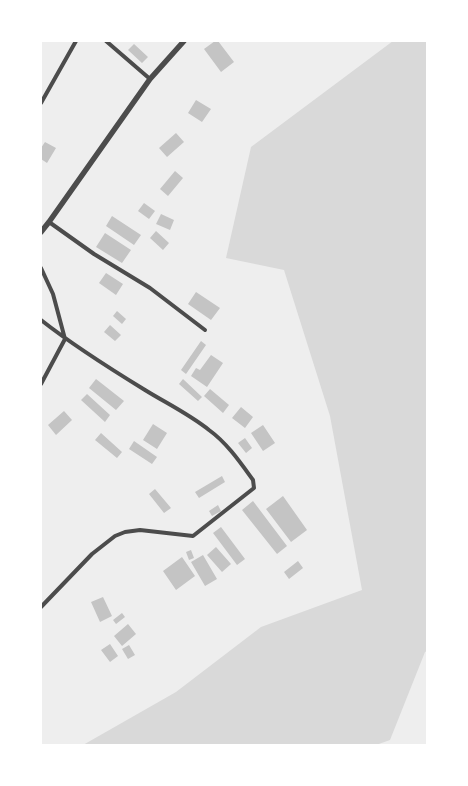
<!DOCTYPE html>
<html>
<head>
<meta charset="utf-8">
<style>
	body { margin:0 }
	#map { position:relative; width:468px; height:786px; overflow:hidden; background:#fff; font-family:"Exo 2",sans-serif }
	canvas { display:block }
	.frame { position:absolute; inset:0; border:42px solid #fff; pointer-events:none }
</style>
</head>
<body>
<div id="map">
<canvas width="468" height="786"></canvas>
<div class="frame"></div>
</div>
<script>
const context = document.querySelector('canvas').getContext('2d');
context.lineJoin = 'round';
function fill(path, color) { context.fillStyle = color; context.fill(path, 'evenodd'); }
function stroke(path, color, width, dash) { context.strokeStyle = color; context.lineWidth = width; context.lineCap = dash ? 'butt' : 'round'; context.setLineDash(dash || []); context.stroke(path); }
const green = new Path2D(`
	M41 41H427V745H41Z`);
const water = new Path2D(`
	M393 41H427V651L425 652 390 740 376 745H83L176 692 261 627 362 590 330 416 284 270 226 258 251 147Z`);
const building = new Path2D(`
	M215 41H218L234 62 221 72 204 49Z
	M134 44 148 57 142 63 128 50Z
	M196 100 211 109 202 122 188 113Z
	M176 133 184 142 167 157 159 148Z
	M45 142 56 148 47 163 41 159V148Z
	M175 171 183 178 168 196 160 189Z
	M144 203 155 211 149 219 138 211Z
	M161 214 174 220 170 230 156 224Z
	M112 216 141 235 134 245 106 226Z
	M156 231 169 243 163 250 150 238Z
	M105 233 131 250 122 263 96 247Z
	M106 273 123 284 116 295 99 283Z
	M196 292 220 308 211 320 188 304Z
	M117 311 126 319 122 324 113 316Z
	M110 325 121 335 115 341 104 332Z
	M201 341 206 345 186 374 181 370Z
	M211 355 223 363 207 387 191 376 196 368 200 370Z
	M96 379 124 401 116 410 89 388Z
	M183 379 202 397 198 401 179 384Z
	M210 389 229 405 223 413 204 396Z
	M87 394 110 415 105 422 81 400Z
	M241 407 253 417 245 428 232 418Z
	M64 411 72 420 56 435 48 425Z
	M153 424 167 433 157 449 143 440Z
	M263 425 275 443 263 451 251 433Z
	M101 433 122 452 117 458 95 440Z
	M245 438 252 448 246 453 238 443Z
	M134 441 157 457 152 464 129 449Z
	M222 476 225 482 199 498 195 492Z
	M155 489 171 508 164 513 149 494Z
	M283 496 307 530 291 542 266 509Z
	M253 501 287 546 277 554 242 510Z
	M218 505 221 511 212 516 209 511Z
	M221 527 245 559 237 565 213 533Z
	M216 547 231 564 222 572 207 555Z
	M191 550 194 558 189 560 186 552Z
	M203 555 217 579 205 586 191 562Z
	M182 557 195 576 176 590 163 571Z
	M298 561 303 568 289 579 284 572Z
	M103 597 112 616 100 622 91 602Z
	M122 613 125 617 116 624 113 620Z
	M128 624 136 634 122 646 114 636Z
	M110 644 118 656 110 662 101 650Z
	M129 645 135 655 128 659 122 649Z`);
const minor = new Path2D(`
	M106 41 150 79
	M41 103 76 41
	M49 222 94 254 150 288 205 330
	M41 268 53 294 65 339 41 384
	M41 320C74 346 109 368 145 390 166 403 189 414 209 430 227 443 240 462 253 480L254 488 193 536 140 530 125 532 115 536 92 554 41 607`);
const tertiary = new Path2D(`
	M41 232 49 222 150 79 184 41`);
fill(green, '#eee');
fill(water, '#d9d9d9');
fill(building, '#c4c4c4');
stroke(minor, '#4c4c4c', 4);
stroke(tertiary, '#4c4c4c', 5.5);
</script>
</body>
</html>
